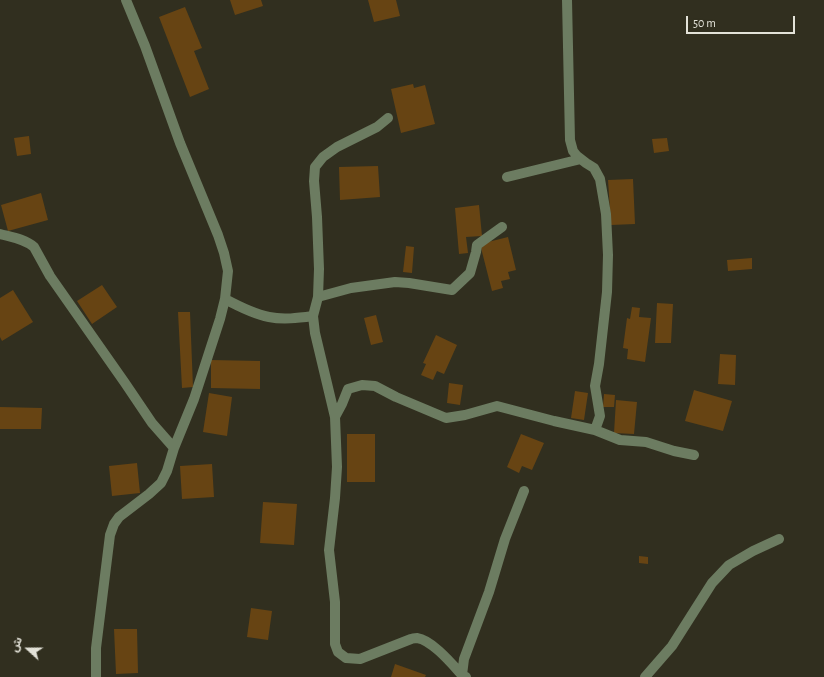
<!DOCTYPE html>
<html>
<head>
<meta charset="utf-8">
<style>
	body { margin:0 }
	#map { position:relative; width:824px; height:677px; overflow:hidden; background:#312f1f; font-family:"Alegreya Sans","Noto Sans Arabic",sans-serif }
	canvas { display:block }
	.north { position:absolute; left:8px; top:629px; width:40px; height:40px; -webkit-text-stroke:3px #312f1f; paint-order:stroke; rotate:291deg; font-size:11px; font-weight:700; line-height:16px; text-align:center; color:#e3e2d8 }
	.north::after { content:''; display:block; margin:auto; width:14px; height:18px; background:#e3e2d8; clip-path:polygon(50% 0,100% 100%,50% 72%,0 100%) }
	.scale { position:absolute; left:686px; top:16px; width:109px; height:18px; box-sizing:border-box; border:2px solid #e3e2d8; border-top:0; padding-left:5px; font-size:12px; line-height:14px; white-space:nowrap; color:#e3e2d8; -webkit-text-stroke:3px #312f1f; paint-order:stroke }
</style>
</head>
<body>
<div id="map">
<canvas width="824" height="677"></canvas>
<div class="north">ش</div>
<div class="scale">50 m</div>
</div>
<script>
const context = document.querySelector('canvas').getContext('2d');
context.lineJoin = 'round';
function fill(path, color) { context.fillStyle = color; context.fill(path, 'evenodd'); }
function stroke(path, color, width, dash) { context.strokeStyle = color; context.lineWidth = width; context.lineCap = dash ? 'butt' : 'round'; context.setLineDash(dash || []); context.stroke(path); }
const building = new Path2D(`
	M230 0H261L263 6 235 15Z
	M368 0H396L400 16 374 22Z
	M185 7 202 48 194 51 209 89 190 97 159 17Z
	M413 84 414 88 425 85 435 124 401 133 391 89Z
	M29 136 31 154 17 156 14 138Z
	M667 138 669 151 654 153 652 139Z
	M378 166 380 197 340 200 339 167Z
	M633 179 635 224 611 225 608 180Z
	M41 193 48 220 8 231 1 205Z
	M479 205 482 236 466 237 468 253 459 254 455 208Z
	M508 237 516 270 508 272 510 279 501 281 503 288 492 291 480 244Z
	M406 246 414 247 412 273 403 272Z
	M752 258V269L728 271 727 260Z
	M102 285 117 307 92 324 77 301Z
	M13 290 33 322 2 341 0 337V298Z
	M657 303 673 304 671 343H655Z
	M632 307 640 308 639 317 651 318 645 362 627 359 628 349 623 348 627 318 630 319Z
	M178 312H190L193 387 182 388Z
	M376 315 383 342 371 345 364 318Z
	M436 335 457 345 444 374 437 371 433 380 421 375 426 364 423 363Z
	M720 354 736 355 735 385 718 384Z
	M211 360 260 361V389L211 388Z
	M449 383 463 385 460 405 447 403Z
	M694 390 732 401 723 431 685 421Z
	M575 391 588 393 584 420 571 418Z
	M209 393 232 397 227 436 203 432Z
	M604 394 615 395 614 407H603Z
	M616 400 637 402 634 434 614 433Z
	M0 407 42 408 41 429H0Z
	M347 434H375V482H347Z
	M521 434 544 443 532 470 522 466 519 473 507 467Z
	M137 463 140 493 112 496 109 466Z
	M212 464 214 497 182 499 180 466Z
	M263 502 297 504 294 545 260 543Z
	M639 556 648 557V564L639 563Z
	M251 608 272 611 268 640 247 637Z
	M114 629H137L138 673 116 674Z
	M395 664 426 675 425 677H391Z`);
const minor = new Path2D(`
	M567 0 570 140 573 151 577 156 586 163 594 168 600 179 606 214 608 255 607 292 599 364 595 386 600 416 595 430 620 440 646 442 674 451 694 455
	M507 177 581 159
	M0 234C11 237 25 239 34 247L50 276 125 383 152 423 174 448
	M318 297 351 288 395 282 409 283 452 290 470 273 476 252 477 245 502 227
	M225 299C238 306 254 314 269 317 283 320 298 318 313 316L315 333 335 417 337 467 335 498 329 550 335 602V644L338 652 346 658 360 659 411 639C413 638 415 638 417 638 432 640 452 664 462 675L466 677
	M313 316 318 297 319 269 317 217 314 181 315 167 323 157 337 147 377 127 388 118
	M335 417 342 404 348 389 362 385 375 386 396 397 446 418 465 415 497 406 554 421 595 430
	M462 675 464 659 489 592 505 539 524 491
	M96 677V648L110 535 114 524 119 517 149 494 161 483 167 471 174 448 194 399 220 319 225 299 228 271 224 253 218 235 180 143 145 46 126 0
	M645 677 672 646 712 583 729 565 753 551 779 539`);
fill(building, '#674413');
stroke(minor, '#6c7c61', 10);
</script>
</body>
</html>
